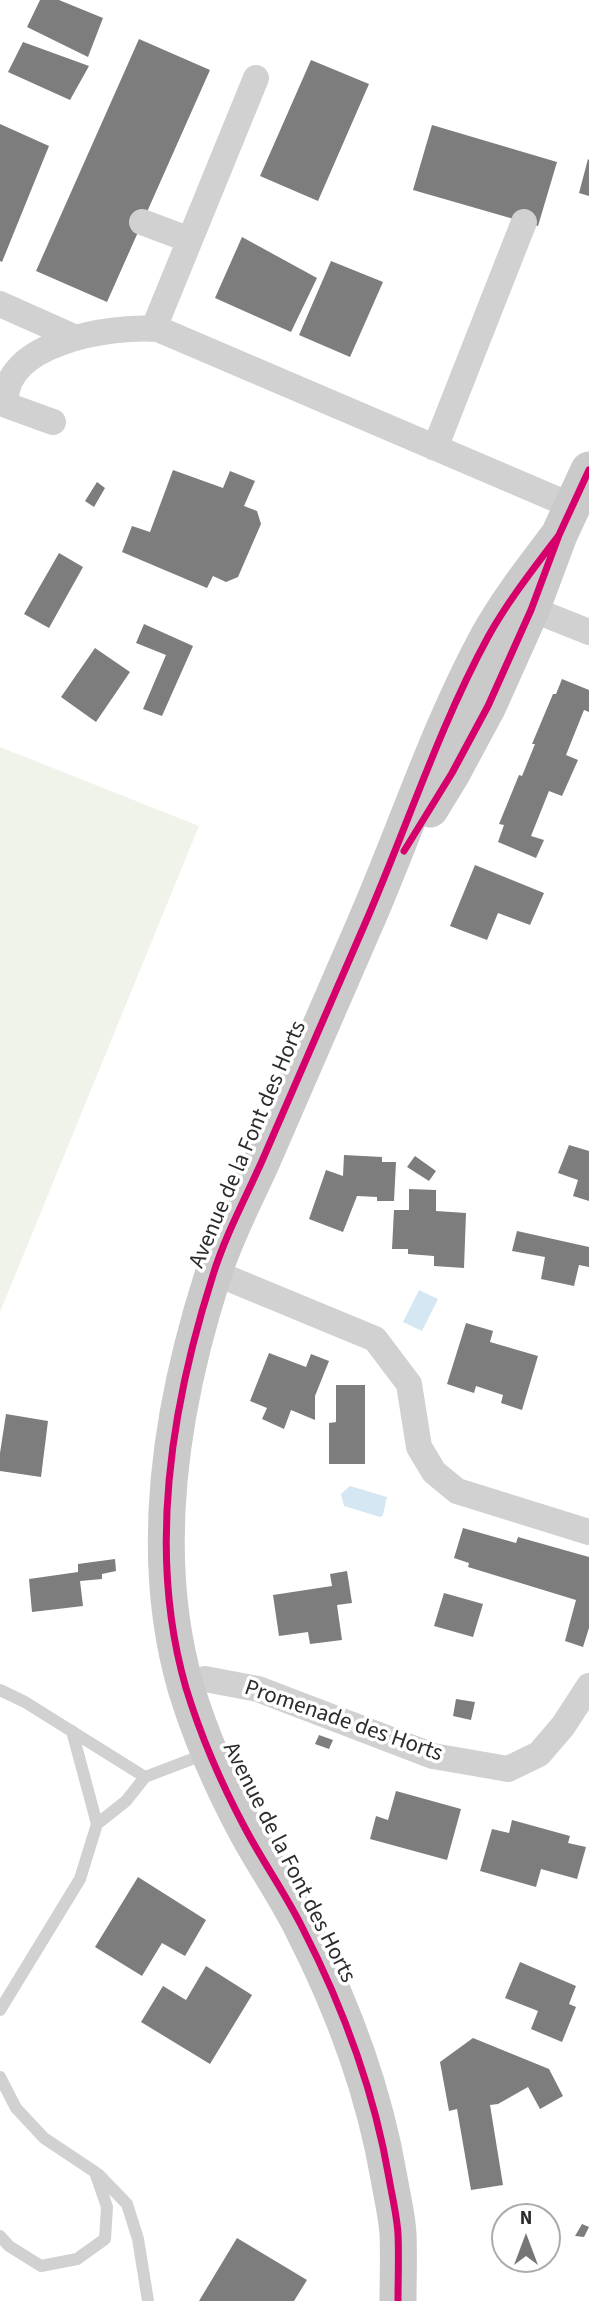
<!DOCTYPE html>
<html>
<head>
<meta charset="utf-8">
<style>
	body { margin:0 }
	#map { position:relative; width:589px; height:2301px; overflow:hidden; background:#fff; font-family:"Source Sans 3",sans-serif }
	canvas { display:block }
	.north { position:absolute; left:491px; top:2203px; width:70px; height:70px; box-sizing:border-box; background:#fff; border:2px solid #ababab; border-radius:50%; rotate:0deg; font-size:19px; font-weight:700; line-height:28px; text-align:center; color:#2c2c2c }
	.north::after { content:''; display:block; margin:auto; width:24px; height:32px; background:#767676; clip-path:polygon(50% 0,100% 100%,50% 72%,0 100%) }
</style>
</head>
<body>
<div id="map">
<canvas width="589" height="2301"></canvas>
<div class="north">N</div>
</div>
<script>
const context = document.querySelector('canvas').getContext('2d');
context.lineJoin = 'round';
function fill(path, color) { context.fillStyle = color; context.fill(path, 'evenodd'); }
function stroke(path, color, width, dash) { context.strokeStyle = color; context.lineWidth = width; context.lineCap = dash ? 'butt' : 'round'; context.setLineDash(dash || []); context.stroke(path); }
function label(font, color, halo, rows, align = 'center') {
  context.font = font + ' "Source Sans 3",sans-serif'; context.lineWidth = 7; context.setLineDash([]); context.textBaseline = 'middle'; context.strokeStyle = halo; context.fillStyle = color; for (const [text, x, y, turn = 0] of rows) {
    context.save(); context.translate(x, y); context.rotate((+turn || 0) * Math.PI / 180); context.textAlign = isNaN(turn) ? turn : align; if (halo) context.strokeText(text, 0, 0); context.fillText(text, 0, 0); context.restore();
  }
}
const green = new Path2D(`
	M0 747 199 826 0 1312Z`);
const water = new Path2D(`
	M419 1290 438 1299 422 1331 403 1322Z
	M350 1486 387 1497 383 1515 380 1517 344 1506 341 1494Z`);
const building = new Path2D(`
	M40 0H59L103 18 88 57 27 27Z
	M139 39 210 70 107 302 36 271Z
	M23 42 89 66 70 100 8 72Z
	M311 60 369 84 318 201 260 176Z
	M0 124 49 146 2 262 0 261Z
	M432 125 557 162 538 226 413 190Z
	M588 159 589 160V196L579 193Z
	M242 237 317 278 291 332 215 298Z
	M331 261 383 282 350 357 299 335Z
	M173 470 223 488 230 471 255 481 244 506 257 511 261 524 238 577 226 582 213 576 207 588 122 552 132 526 150 532Z
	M97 482 105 488 94 507 85 501Z
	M59 553 83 567 49 628 24 614Z
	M144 624 193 646 162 716 143 709 166 655 136 643Z
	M95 648 130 672 96 722 61 697Z
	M562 679 589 690V712L584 710 566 755 578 760 562 796 549 791 531 836 544 840 536 858 498 842 504 825 499 824 519 775 522 776 535 744H532L553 694H556Z
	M475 865 544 893 530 925 498 913 487 940 450 926Z
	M569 1145 589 1151V1201L573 1196 578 1180 558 1173Z
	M344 1155 382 1157V1162H396L394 1201H377V1197L357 1196 343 1232 309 1219 326 1170 343 1176Z
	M415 1156 436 1171 429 1181 407 1167Z
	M409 1189 436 1190V1211L466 1213 464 1268 434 1266V1256L408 1254V1249H392L394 1210H409Z
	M517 1231 589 1247V1267L579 1265 574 1286 541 1279 545 1257 512 1251Z
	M466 1323 493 1331 490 1342 538 1356 522 1410 501 1403 503 1395 476 1386 474 1393 447 1384Z
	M269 1353 306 1367 311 1354 329 1361 315 1396V1420L291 1410 284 1429 262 1419 267 1408 250 1401Z
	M336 1385H365V1464H329V1423L336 1422Z
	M6 1414 48 1421 41 1477 0 1471V1453Z
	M463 1528 516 1543 518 1537 589 1557V1628L583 1647 565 1641 576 1600 468 1567 469 1563 454 1558Z
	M115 1559 116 1571 102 1574V1579L80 1581 83 1606 32 1612 29 1579 78 1572V1564Z
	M347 1571 352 1603 337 1605 342 1640 310 1644 308 1632 279 1636 273 1595 332 1586 330 1574Z
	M444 1593 483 1604 473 1637 434 1626Z
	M456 1699 475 1702 471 1720 453 1716Z
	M319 1735 333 1740 329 1749 315 1744Z
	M396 1791 461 1809 447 1860 370 1839 376 1816 388 1820Z
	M512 1820 570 1836 568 1843 586 1847 577 1879 541 1869 536 1887 480 1871 492 1829 509 1833Z
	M138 1877 206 1920 185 1956 162 1943 142 1976 95 1947Z
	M520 1962 576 1986 569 2004 576 2007 562 2042 531 2029 538 2011 505 1998Z
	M206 1966 252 1995 210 2064 141 2022 163 1986 186 2000Z
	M473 2038 549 2069 563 2096 540 2109 528 2087 498 2104 490 2105 503 2185 471 2190 457 2109 449 2111 440 2062Z
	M582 2224 589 2227 584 2237 575 2236Z
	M237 2238 307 2280 294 2301H199Z`);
const service = new Path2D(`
	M0 1690 25 1702 145 1777 208 1753
	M97 1824 126 1801 145 1777
	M0 2010 80 1879 97 1824 72 1731
	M0 2077 16 2108 44 2138 95 2172 107 2207 105 2239 77 2259 41 2266 9 2246 0 2236
	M98 2174 127 2204 138 2239 148 2301`);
const minor = new Path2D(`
	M142 222 190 240
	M0 304 74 337
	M158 329V318L256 78
	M53 422 6 405C0 342 113 325 158 329L572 506
	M435 448 524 222
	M516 603 589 632
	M213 1272 375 1339 409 1384 419 1447 434 1472 457 1491 589 1532
	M185 1684 205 1679 258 1689 433 1756 508 1769 539 1754 563 1726 589 1686`);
const secondary = new Path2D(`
	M430 809 452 773 488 706 531 610 559 535 589 470
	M398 2301C398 2279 399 2256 398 2234 397 2216 392 2196 389 2178 374 2090 343 2007 302 1927 285 1893 263 1862 245 1828 221 1783 201 1737 186 1688 147 1554 171 1406 213 1275 225 1236 245 1199 262 1161 296 1083 330 1004 364 926 406 830 438 729 488 637 508 601 534 568 559 535`);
const cycleway = new Path2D(`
	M404 851 452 773 488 706 531 610 559 535 589 470
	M398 2301C398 2279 399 2256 398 2234 397 2216 392 2196 389 2178 374 2090 343 2007 302 1927 285 1893 263 1862 245 1828 221 1783 201 1737 186 1688 147 1554 171 1406 213 1275 225 1236 245 1199 262 1161 296 1083 330 1004 364 926 406 830 438 729 488 637 508 601 534 568 559 535`);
const streetNames = [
	["Avenue de la Font des Horts",249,1145,-67],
	["Promenade des Horts",343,1722,19],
	["Avenue de la Font des Horts",288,1863,63]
];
fill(green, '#eff3ea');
fill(water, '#d5e7f2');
fill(building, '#7d7d7d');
stroke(service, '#d1d1d1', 12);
stroke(minor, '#d1d1d1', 26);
stroke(secondary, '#cacaca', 37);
stroke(cycleway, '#d6006c', 7);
label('23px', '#2c2c2c', '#fff', streetNames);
</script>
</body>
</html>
